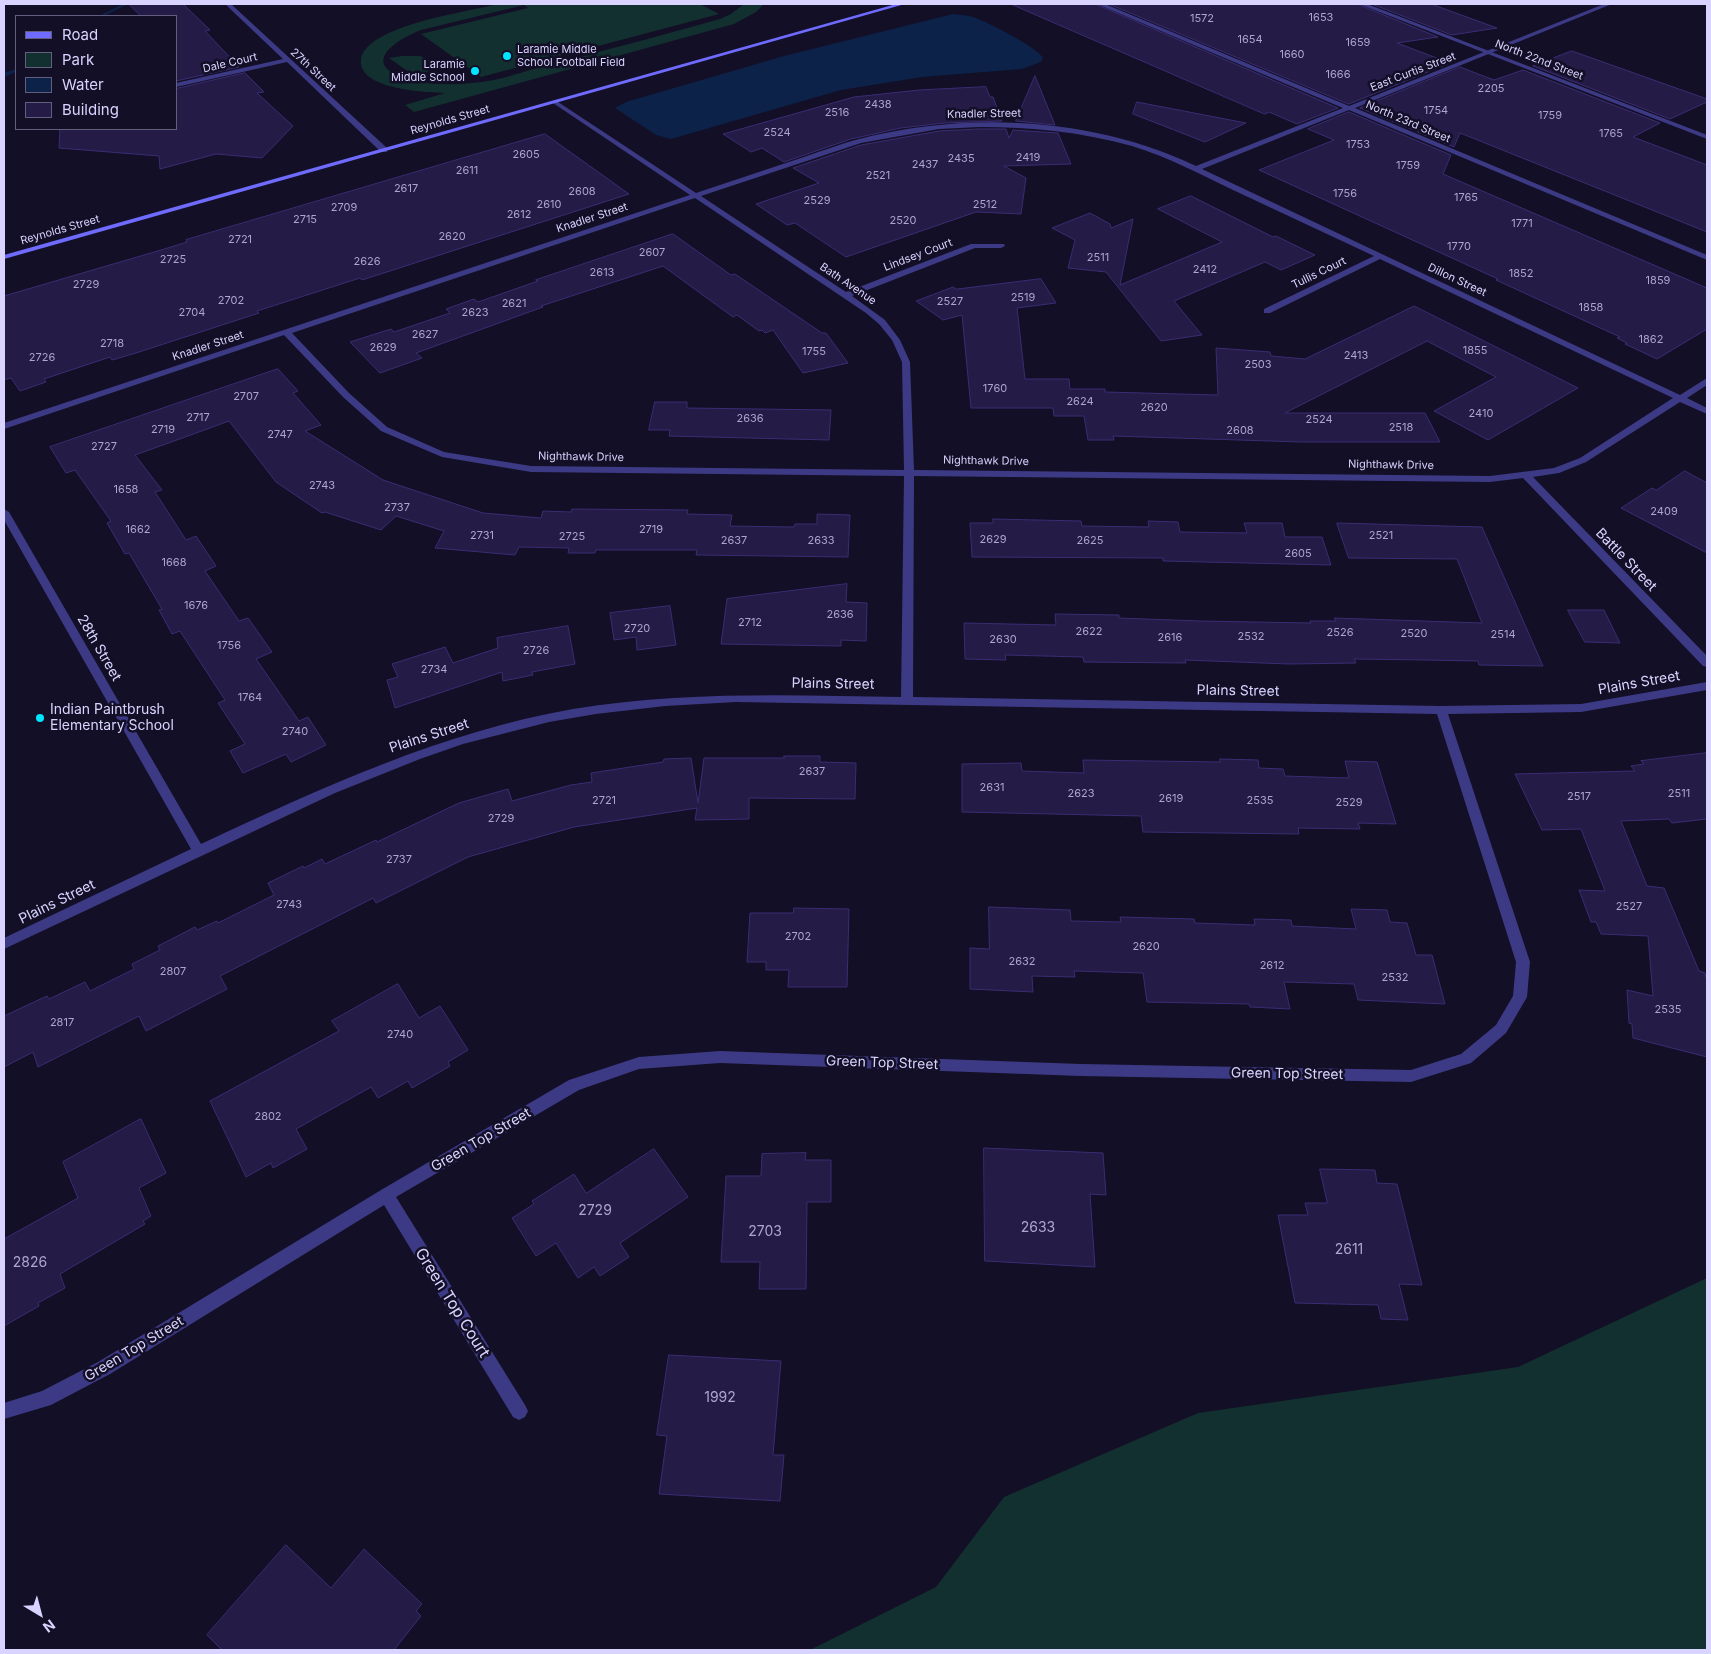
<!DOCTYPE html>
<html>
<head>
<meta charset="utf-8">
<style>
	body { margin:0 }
	#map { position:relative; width:1711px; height:1654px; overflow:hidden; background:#130f26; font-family:Inter,sans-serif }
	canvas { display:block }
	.frame { position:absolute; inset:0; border:5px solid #d9d4ff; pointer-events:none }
	.legend { position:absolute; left:15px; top:15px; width:162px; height:115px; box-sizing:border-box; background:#130f26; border:1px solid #625e7d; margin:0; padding:6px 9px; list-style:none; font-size:15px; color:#d9d4ff }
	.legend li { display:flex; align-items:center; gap:10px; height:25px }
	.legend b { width:25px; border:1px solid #625e7d }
	.north { position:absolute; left:15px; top:1589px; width:50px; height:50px; -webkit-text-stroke:4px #130f26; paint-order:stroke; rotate:143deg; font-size:14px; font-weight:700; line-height:20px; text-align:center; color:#d9d4ff }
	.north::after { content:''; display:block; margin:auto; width:18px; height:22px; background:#d9d4ff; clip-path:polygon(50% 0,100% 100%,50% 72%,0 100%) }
</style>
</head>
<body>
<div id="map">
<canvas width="1711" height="1654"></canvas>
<div class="frame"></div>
<ul class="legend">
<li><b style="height:6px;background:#6f6bff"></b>Road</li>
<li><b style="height:14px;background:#12302f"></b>Park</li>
<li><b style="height:14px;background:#0c2248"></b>Water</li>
<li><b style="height:14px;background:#241b47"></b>Building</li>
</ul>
<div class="north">N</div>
</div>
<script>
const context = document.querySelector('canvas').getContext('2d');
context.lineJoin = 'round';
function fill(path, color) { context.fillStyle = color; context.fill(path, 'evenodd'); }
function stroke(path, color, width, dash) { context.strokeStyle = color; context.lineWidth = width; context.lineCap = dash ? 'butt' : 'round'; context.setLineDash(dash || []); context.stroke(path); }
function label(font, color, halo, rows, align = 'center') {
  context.font = font + ' Inter,sans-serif'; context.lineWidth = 5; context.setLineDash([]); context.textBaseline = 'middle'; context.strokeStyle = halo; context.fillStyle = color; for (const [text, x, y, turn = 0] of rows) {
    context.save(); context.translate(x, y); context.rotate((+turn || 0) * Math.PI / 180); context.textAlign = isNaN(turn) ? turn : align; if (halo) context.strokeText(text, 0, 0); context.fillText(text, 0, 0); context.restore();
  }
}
const green = new Path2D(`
	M498 4H700L719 14 481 77 421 34 528 8 524 5 421 30C386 44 361 68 414 81 433 85 452 85 471 83 494 82 516 74 537 68 573 59 608 49 644 40 669 33 695 26 720 19L731 14 744 4H764L756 12 734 24 414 112 405 105 445 93C426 92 357 90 361 59 363 46 380 37 391 32 424 18 463 12 498 4Z
	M402 56H420L433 62V67L426 73 416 77 389 58Z
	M1707 1278V1650H810L936 1587 1004 1497 1198 1413 1518 1367Z`);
const water = new Path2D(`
	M953 14C960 15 966 15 973 17 987 22 1036 46 1043 58L1041 62 1022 69 922 77 841 90 671 139 656 135 615 108 626 102 784 56Z`);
const stream = new Path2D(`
	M123 4H128L104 16H99Z
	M16 69V72L4 77V73Z`);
const building = new Path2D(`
	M129 4H183L210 30 205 31 239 67 176 81V16H141Z
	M1011 4H1095L1338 108 1297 124 1269 112 1265 114Z
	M1109 4H1357L1438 37 1397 43 1450 63 1349 104Z
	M1372 4H1431L1497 28 1452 35Z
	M1572 51 1707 99V102L1670 119 1533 66Z
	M1460 67 1494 80 1523 70 1660 123 1633 137 1707 165V232L1460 133 1454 147 1360 108Z
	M245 73 264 92 257 93 293 126 262 158 216 154 160 169 159 156 59 148 60 129H176V89Z
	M1035 76 1055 125 1016 121Z
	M986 87 990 97H993L1002 121 944 123 901 128 851 139 784 162 762 148 751 152 723 134 854 97 919 90Z
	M1137 102 1246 123 1205 142 1133 114Z
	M1349 112 1451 155 1443 174 1707 288V329L1657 359 1625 344 1627 343 1617 338 1620 337 1496 280 1498 279 1259 170 1334 140 1308 129Z
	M979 129H1006L1009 138 1013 130 1058 133 1071 164 1004 166 1026 178 1021 214 976 212 846 257 795 223 787 225 756 204 819 183 793 168 861 145 939 131Z
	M545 134 629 194 362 280 360 278 257 311 259 313 136 353 112 360 110 357 44 379 46 382 20 391 11 378 4 380V296L161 250 187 242 186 240Z
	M1191 196 1273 237 1276 236 1315 255 1281 270 1265 262 1174 301 1202 335 1161 341 1106 272 1068 268 1075 240 1052 228 1090 213 1110 224 1111 228 1133 219 1120 285 1222 242 1158 209Z
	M673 234 731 275 735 274 822 333H826L848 363 803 373 773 330 765 333 762 330 759 331 737 315 733 317 663 266 541 306 543 307 416 353 422 358 380 373 350 342 391 329 394 332 450 313 446 309 474 299 478 302 538 281 536 280Z
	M1041 279 1056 303 1017 308 1025 379H1069L1070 389H1105V392L1218 395 1216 348 1270 352 1271 356 1305 359 1414 306 1578 388 1488 440 1434 411 1496 377 1427 341 1285 413H1425L1440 442H1301L1113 436 1114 440H1088L1084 416H1054L1053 408H971L962 315 943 320 916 301 953 287 956 289Z
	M278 369 298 391 293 393 321 425 305 431 383 480 483 513 541 518 543 511 571 512 572 509 688 510 687 514 732 515 730 526 794 527 795 524H817V514L850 515 848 557 696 555 697 550H596L595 553H568L569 548 519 547 515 555 435 548 444 531 396 516 381 530 325 512 322 513 276 482 229 421 188 436 135 455 162 490 155 492 186 540 196 536 216 566 205 571 239 621 248 618 272 652 256 659 299 721 308 717 326 745 291 762 286 754 243 773 230 751 245 744 218 703 225 700 180 631 172 634 159 610 162 609 129 553 125 554 107 523 111 521 75 470 66 473 50 447Z
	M655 402H687V408L831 410 829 440 669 436 670 430H649Z
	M1685 471 1707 483V553L1621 508 1652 488 1656 490Z
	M993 519 1081 521 1082 526 1149 527 1148 521 1178 522 1180 532 1247 533 1244 523H1282L1285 537H1322L1331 565 1163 561V558L972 557 970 523H993Z
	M1337 523 1482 527 1543 666 1479 665 1478 661 1424 660 1354 659 1356 663 1289 664 1185 660 1186 663 1084 662 1083 657 1005 655 1006 660 965 659 964 623 1056 625 1055 614 1119 615V618L1200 621 1311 623 1310 621H1336L1334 618 1482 623 1457 559 1349 558Z
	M847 584 846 602 867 603 866 641 841 640V646L721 644 727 599Z
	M670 606 676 645 637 650 636 637 614 640 610 613Z
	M1568 610H1604L1620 643 1585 642Z
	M568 626 575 664 532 672 533 675 503 681 502 672 395 708 387 680 398 677 392 664 445 647 453 663 498 648 497 638Z
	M1707 753V819L1672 823 1669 819 1621 821 1647 886 1664 888 1699 971 1705 973 1707 982V1057L1633 1038 1632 1024 1629 1023 1627 990 1653 996 1648 936 1601 934 1596 922H1591L1579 890 1605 891 1581 829 1542 830 1515 774 1635 771 1631 766 1644 764 1641 761Z
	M784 756H820V762L856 763 855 799 749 798V819L695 820 697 808 574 827 468 857 376 903 373 898 220 976 227 989 146 1031 139 1016 38 1067 33 1052 4 1067V1016L47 996 49 999 85 982 90 991 134 969 132 964 160 950 158 946 195 927 197 930 217 921 218 923 274 895 268 883 303 866 304 868 322 859 325 864 376 840 377 842 459 803 508 789 512 801 571 785 592 782 591 773 663 762 664 759 691 758 698 803 704 758H784Z
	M1220 759 1258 760 1259 768 1283 769 1285 776 1349 778 1345 761 1377 762 1396 824 1358 823 1360 829 1298 828 1299 834 1143 832 1141 816 962 812V764L1021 763 1022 771 1084 773 1083 760 1220 762Z
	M989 907 1070 910 1071 921 1121 922 1120 917 1194 919 1195 923 1255 925 1254 919 1291 920 1292 926 1356 929 1351 909 1387 910 1390 922 1407 923 1416 955H1432L1445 1004 1358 1000 1354 984 1284 982 1290 1009 1250 1007 1249 1004 1147 1002 1143 973 1074 971 1075 977 1032 976 1033 992 970 989V948L989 949Z
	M794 908 849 909 847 987H788L789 970H766V962H747L750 913H793Z
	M398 984 419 1018 440 1006 468 1050 448 1062 450 1066 412 1088 408 1081 378 1098 371 1087 296 1129 307 1149 273 1168 271 1163 246 1177 210 1101 339 1031 332 1021Z
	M141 1119 166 1173 139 1188 151 1216 143 1221 145 1224 60 1274 65 1288 38 1303 39 1306 4 1326V1239L78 1198 63 1162Z
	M984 1148 1103 1153 1106 1195 1090 1194 1095 1267 985 1261Z
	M654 1149 688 1197 620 1243 629 1257 600 1276 594 1267 578 1278 556 1243 536 1256 512 1218 534 1204 532 1201 574 1174 586 1193Z
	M806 1153 805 1160H831V1202H807L806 1289H759L760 1262H721L726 1176H761L762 1154Z
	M1320 1169 1375 1170 1377 1183 1397 1184 1422 1285 1399 1284 1408 1320 1381 1319 1378 1305 1295 1303 1278 1215H1308L1305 1203H1327Z
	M669 1355 781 1361 773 1455H784L780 1501 659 1494 667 1436 657 1435Z
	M286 1545 331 1588 364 1549 422 1604 416 1611 421 1616 394 1650H222L207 1635Z`);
const minor = new Path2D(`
	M225 4H231L387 148V152H381L287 62 176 87V83L283 59Z
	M1097 4H1105L1349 106 1604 4H1612L1355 108 1707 255V260L1349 110 1202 169 1680 395 1707 378V385L1687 398 1707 408V414L1680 402 1586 462 1559 473 1533 477 1707 656V667L1703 666 1523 478 1490 482 914 476 913 697 1441 706 1581 704 1707 682V690L1581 712 1448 714 1530 962 1527 997 1506 1033 1471 1063 1411 1082 1081 1076 720 1063 639 1069 579 1090 396 1197 525 1405 528 1411 525 1417 519 1420 513 1417 384 1205 110 1374 51 1405 4 1419V1403L42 1391 98 1362 381 1190 569 1080 639 1057 720 1051 1081 1064 1411 1070 1461 1054 1496 1025 1513 996 1516 962 1437 714 736 702 665 706 596 714 549 722 463 744 420 759 335 793 4 949V938L191 849 4 520V509L9 512 201 844C321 788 442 732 573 709 682 691 791 695 901 697L904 476 531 472 442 457 381 431 343 397 284 335 7 428 4 429V423L690 195 553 103 552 102 555 100 696 193C732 181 768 169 804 157 822 151 840 144 859 139 970 111 1092 117 1196 166L1343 108ZM979 127C1031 127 1082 132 1132 146 1168 157 1200 174 1233 190 1280 212 1327 234 1374 256L1264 309V313H1270L1380 259 1673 398 1580 458 1554 468 1490 476 914 470 910 362 900 340 885 320 852 296 975 248H1001L1005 246 1004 244H971L846 292 701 196 861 143 939 129ZM695 198 866 313 879 324 892 340 902 362 904 470 531 466 444 452 387 427 349 393 292 333Z`);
const tertiary = new Path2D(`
	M1359 4H1367L1707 135V139Z`);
const secondary = new Path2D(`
	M896 4H905L4 259V255Z`);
const markers = [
	[507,56,5,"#00e5ff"],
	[475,71,5,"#00e5ff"],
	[40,718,5,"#00e5ff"]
];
const numberNames = [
	["1653",1321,18],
	["1572",1202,19],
	["1654",1250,40],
	["1659",1358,43],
	["1660",1292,55],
	["1666",1338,75],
	["2205",1491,89],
	["2438",878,105],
	["1754",1436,111],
	["2516",837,113],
	["1759",1550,116],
	["2524",777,133],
	["1765",1611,134],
	["1753",1358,145],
	["2605",526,155],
	["2419",1028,158],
	["2435",961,159],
	["2437",925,165],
	["1759",1408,166],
	["2611",467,171],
	["2521",878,176],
	["2617",406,189],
	["2608",582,192],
	["1756",1345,194],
	["1765",1466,198],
	["2529",817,201],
	["2610",549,205],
	["2512",985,205],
	["2709",344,208],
	["2612",519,215],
	["2715",305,220],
	["2520",903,221],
	["1771",1522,224],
	["2620",452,237],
	["2721",240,240],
	["1770",1459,247],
	["2607",652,253],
	["2511",1098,258],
	["2725",173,260],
	["2626",367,262],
	["2412",1205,270],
	["2613",602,273],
	["1852",1521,274],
	["1859",1658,281],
	["2729",86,285],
	["2519",1023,298],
	["2702",231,301],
	["2527",950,302],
	["2621",514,304],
	["1858",1591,308],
	["2704",192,313],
	["2623",475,313],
	["2627",425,335],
	["1862",1651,340],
	["2718",112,344],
	["2629",383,348],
	["1855",1475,351],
	["1755",814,352],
	["2413",1356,356],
	["2726",42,358],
	["2503",1258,365],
	["1760",995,389],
	["2707",246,397],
	["2624",1080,402],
	["2620",1154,408],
	["2410",1481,414],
	["2717",198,418],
	["2636",750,419],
	["2524",1319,420],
	["2518",1401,428],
	["2719",163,430],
	["2608",1240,431],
	["2747",280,435],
	["2727",104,447],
	["2743",322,486],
	["1658",126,490],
	["2737",397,508],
	["2409",1664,512],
	["1662",138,530],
	["2719",651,530],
	["2731",482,536],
	["2521",1381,536],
	["2725",572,537],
	["2629",993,540],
	["2637",734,541],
	["2633",821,541],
	["2625",1090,541],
	["2605",1298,554],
	["1668",174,563],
	["1676",196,606],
	["2636",840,615],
	["2712",750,623],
	["2720",637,629],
	["2622",1089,632],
	["2526",1340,633],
	["2520",1414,634],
	["2514",1503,635],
	["2532",1251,637],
	["2616",1170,638],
	["2630",1003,640],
	["1756",229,646],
	["2726",536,651],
	["2734",434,670],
	["1764",250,698],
	["2740",295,732],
	["2637",812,772],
	["2631",992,788],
	["2623",1081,794],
	["2511",1679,794],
	["2517",1579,797],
	["2619",1171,799],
	["2721",604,801],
	["2535",1260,801],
	["2529",1349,803],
	["2729",501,819],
	["2737",399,860],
	["2743",289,905],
	["2527",1629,907],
	["2702",798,937],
	["2620",1146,947],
	["2632",1022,962],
	["2612",1272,966],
	["2807",173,972],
	["2532",1395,978],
	["2535",1668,1010],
	["2817",62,1023],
	["2740",400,1035],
	["2802",268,1117]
];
const farPoinames = [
	["Laramie Middle",517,50],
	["School Football Field",517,63],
	["Laramie",465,65,"right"],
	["Middle School",465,78,"right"]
];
const farStreetnames = [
	["North 22nd Street",1539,60,21],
	["Dale Court",230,63,-13],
	["27th Street",313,70,43],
	["East Curtis Street",1413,72,-21],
	["Knadler Street",984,114,-1],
	["Reynolds Street",450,120,-16],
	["North 23rd Street",1408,122,23],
	["Knadler Street",592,218,-18],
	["Reynolds Street",60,230,-16],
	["Lindsey Court",918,255,-21],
	["Tullis Court",1319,273,-26],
	["Dillon Street",1457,280,25],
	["Bath Avenue",848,284,34],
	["Knadler Street",208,346,-18],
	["Nighthawk Drive",581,457,1],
	["Nighthawk Drive",986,461,1],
	["Nighthawk Drive",1391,465,1]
];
const streetNames = [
	["Battle Street",1626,560,46],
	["28th Street",99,648,60],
	["Plains Street",1639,683,-10],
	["Plains Street",833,684,1],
	["Plains Street",1238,691,1],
	["Plains Street",429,736,-18],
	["Plains Street",57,902,-26],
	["Green Top Street",882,1063,2],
	["Green Top Street",1287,1074,1],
	["Green Top Street",481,1140,-30],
	["Green Top Street",134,1349,-31]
];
const poiNames = [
	["Indian Paintbrush",50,710],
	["Elementary School",50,726]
];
const nearNumbernames = [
	["2729",595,1211],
	["2633",1038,1228],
	["2703",765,1232],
	["2611",1349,1250],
	["2826",30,1263],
	["1992",720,1398]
];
const nearStreetnames = [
	["Green Top Court",452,1303,58]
];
fill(green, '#12302f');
fill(water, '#0c2248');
fill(stream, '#0c2248');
fill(building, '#241b47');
stroke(building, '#3b2d73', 1);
fill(minor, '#3d3a85');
fill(tertiary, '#3d3a85');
fill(secondary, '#6f6bff');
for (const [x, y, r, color] of markers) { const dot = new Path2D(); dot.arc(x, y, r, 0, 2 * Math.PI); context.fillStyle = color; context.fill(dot); stroke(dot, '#130f26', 2); }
label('11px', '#aca6d1', null, numberNames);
label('11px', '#d9d4ff', '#130f26', farPoinames, 'left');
label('11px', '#d9d4ff', '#130f26', farStreetnames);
label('14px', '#d9d4ff', '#130f26', streetNames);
label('14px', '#d9d4ff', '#130f26', poiNames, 'left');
label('14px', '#aca6d1', null, nearNumbernames);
label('16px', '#d9d4ff', '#130f26', nearStreetnames);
</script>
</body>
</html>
